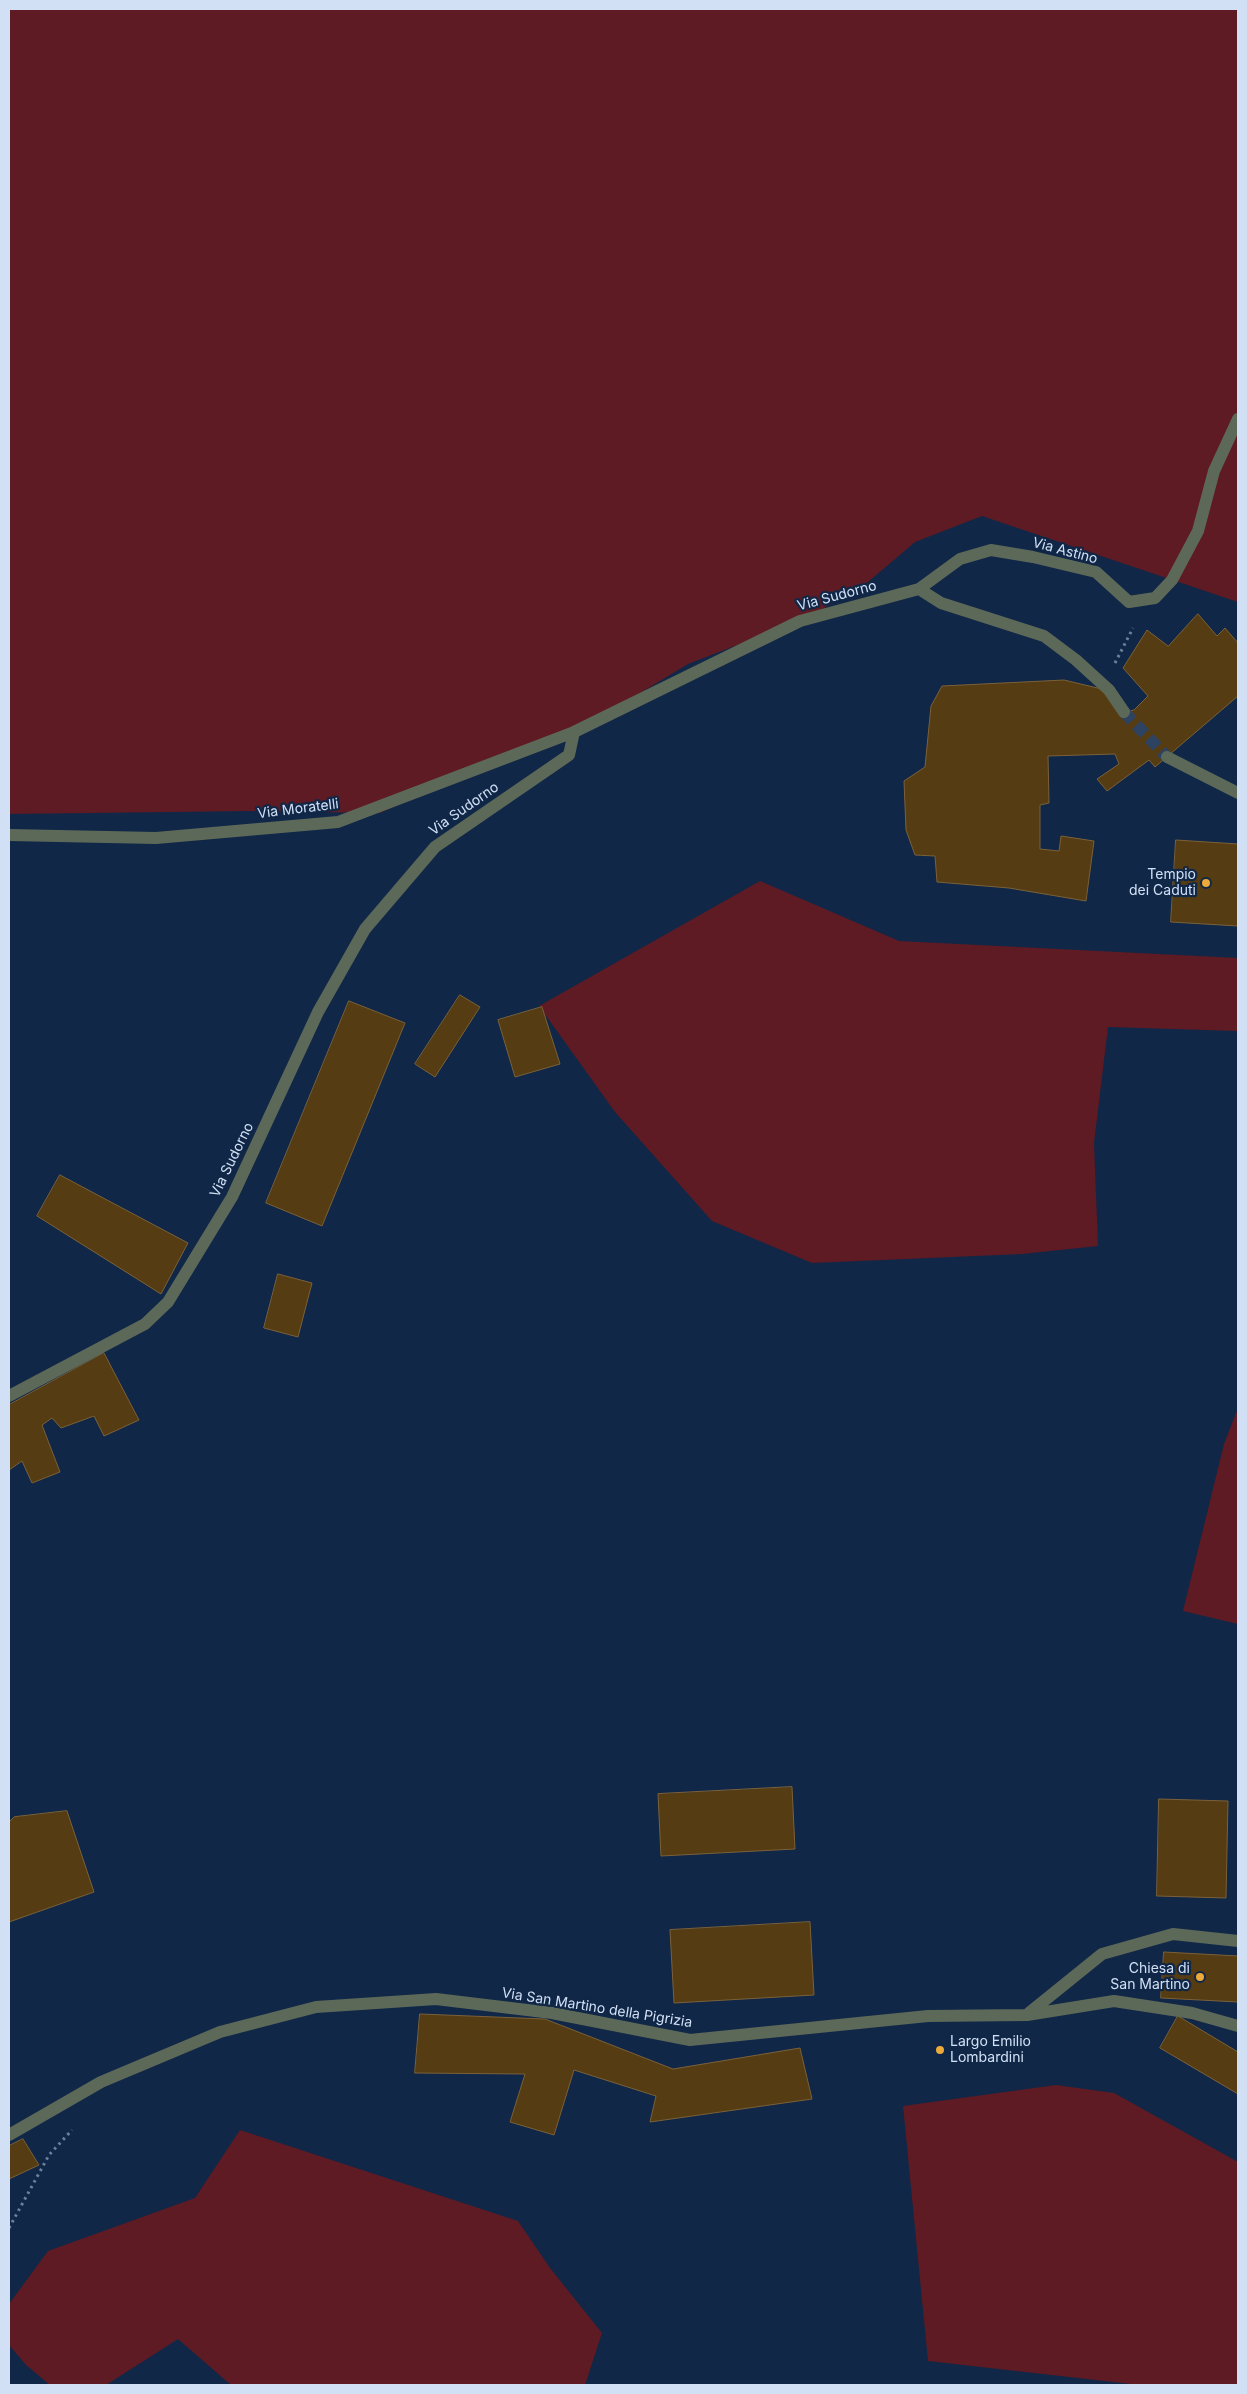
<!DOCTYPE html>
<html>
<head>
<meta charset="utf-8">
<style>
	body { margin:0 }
	#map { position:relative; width:1247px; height:2394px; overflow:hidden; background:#102747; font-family:Inter,sans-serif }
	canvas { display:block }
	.frame { position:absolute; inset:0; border:10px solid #d1e0f5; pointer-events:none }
</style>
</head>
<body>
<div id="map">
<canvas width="1247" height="2394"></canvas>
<div class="frame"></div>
</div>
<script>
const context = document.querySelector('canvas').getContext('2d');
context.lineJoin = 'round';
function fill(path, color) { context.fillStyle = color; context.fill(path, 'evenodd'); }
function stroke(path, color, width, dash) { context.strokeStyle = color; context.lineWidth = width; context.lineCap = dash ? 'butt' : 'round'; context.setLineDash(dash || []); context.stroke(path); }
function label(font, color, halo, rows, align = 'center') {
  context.font = font + ' Inter,sans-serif'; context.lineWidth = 4.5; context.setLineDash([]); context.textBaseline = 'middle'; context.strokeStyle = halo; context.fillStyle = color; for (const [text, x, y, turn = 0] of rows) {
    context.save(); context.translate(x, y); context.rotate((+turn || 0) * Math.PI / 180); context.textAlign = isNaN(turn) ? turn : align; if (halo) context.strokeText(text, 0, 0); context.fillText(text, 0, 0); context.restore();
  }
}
const green = new Path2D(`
	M9 9H1238V602L982 516 915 542 868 582 807 618 688 664 617 707 380 813 251 811 9 814Z
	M760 881 899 941 1238 958V1031L1108 1027 1094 1143 1098 1246 1022 1254 812 1263 712 1221 615 1112 539 1006Z
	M1238 1408V1624L1183 1611 1224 1444Z
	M1056 2085 1114 2093 1238 2162V2385H1140L928 2361 903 2106Z
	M240 2130 518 2221 550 2268 602 2333 585 2385H231L178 2339 106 2385H50L26 2365 9 2345V2304L48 2251 195 2198Z`);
const building = new Path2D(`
	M1198 614 1217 636 1225 628 1238 643V696L1155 767 1149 760 1107 791 1097 779 1119 764 1115 754 1048 756 1049 803 1040 805V849L1059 851 1061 836 1094 841 1086 901 1009 888 937 882 935 856 915 855 906 830 904 781 925 767 931 706 942 686 1064 680 1106 690 1124 712 1134 710 1148 696 1123 668 1147 630 1168 646Z
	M1176 840 1238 844V926L1171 922Z
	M460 995 480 1007 435 1077 415 1064Z
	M349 1001 405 1023 322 1226 266 1203Z
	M542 1007 560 1064 515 1077 498 1020Z
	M60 1175 188 1243 161 1294 37 1216Z
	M278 1274 312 1283 298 1337 264 1328Z
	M104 1353 139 1420 104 1436 94 1416 61 1428 52 1418 42 1425 60 1472 32 1483 22 1461 9 1470V1405Z
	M792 1787 795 1849 661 1856 658 1794Z
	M1159 1799 1228 1801 1226 1898 1157 1896Z
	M67 1811 94 1892 9 1922V1822L14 1817Z
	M810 1922 814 1995 674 2003 670 1930Z
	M1164 1952 1238 1956V2002L1161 1998Z
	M420 2014 545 2019 673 2069 800 2048 812 2099 650 2122 656 2096 574 2070 554 2135 510 2122 525 2074 415 2073Z
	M1178 2016 1238 2052V2094L1160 2048Z
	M23 2139 39 2165 9 2179V2146Z`);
const minorTunnel = new Path2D(`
	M1124 712 1167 757`);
const path = new Path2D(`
	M1115 663 1133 628
	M9 2228 49 2155 72 2130`);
const minor = new Path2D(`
	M919 589 941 603 1044 636 1076 660 1109 690 1124 712
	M1167 757 1238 793
	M9 835 156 838 338 822 574 732
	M9 1396 145 1324 168 1302 232 1197 318 1012 365 929 435 847 569 755 574 732 800 621 919 589 960 559 991 550 1033 557 1096 572 1129 602 1155 598 1172 580 1198 531 1214 471 1238 419
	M1029 2013 1102 1954 1173 1934 1238 1941
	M9 2135 101 2082 220 2032 316 2007 436 1999 552 2013 690 2040 928 2016 1027 2015 1114 2001 1192 2013 1238 2026`);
const markers = [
	[1206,883,5,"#ebaa39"],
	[1200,1977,5,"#ebaa39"],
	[940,2050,5,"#ebaa39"]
];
const streetNames = [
	["Via Astino",1065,551,15],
	["Via Sudorno",837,596,-15],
	["Via Moratelli",298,809,-7],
	["Via Sudorno",464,809,-35],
	["Via Sudorno",232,1160,-64],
	["Via San Martino della Pigrizia",597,2008,9]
];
const poiNames = [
	["Tempio",1196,875],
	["dei Caduti",1196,891],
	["Chiesa di",1190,1969],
	["San Martino",1190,1985],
	["Largo Emilio",950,2042,"left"],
	["Lombardini",950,2058,"left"]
];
fill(green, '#5e1b24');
fill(building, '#553c13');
stroke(building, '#7b6139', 1);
stroke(minorTunnel, '#2d4361', 12, [12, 6]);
stroke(path, '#6d809b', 3, [2.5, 4]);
stroke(minor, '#5d6958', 12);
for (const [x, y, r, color] of markers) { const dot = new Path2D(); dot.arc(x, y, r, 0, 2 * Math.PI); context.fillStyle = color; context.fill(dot); stroke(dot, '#102747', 2); }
label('14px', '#d1e0f5', '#102747', streetNames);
label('14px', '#d1e0f5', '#102747', poiNames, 'right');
</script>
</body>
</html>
